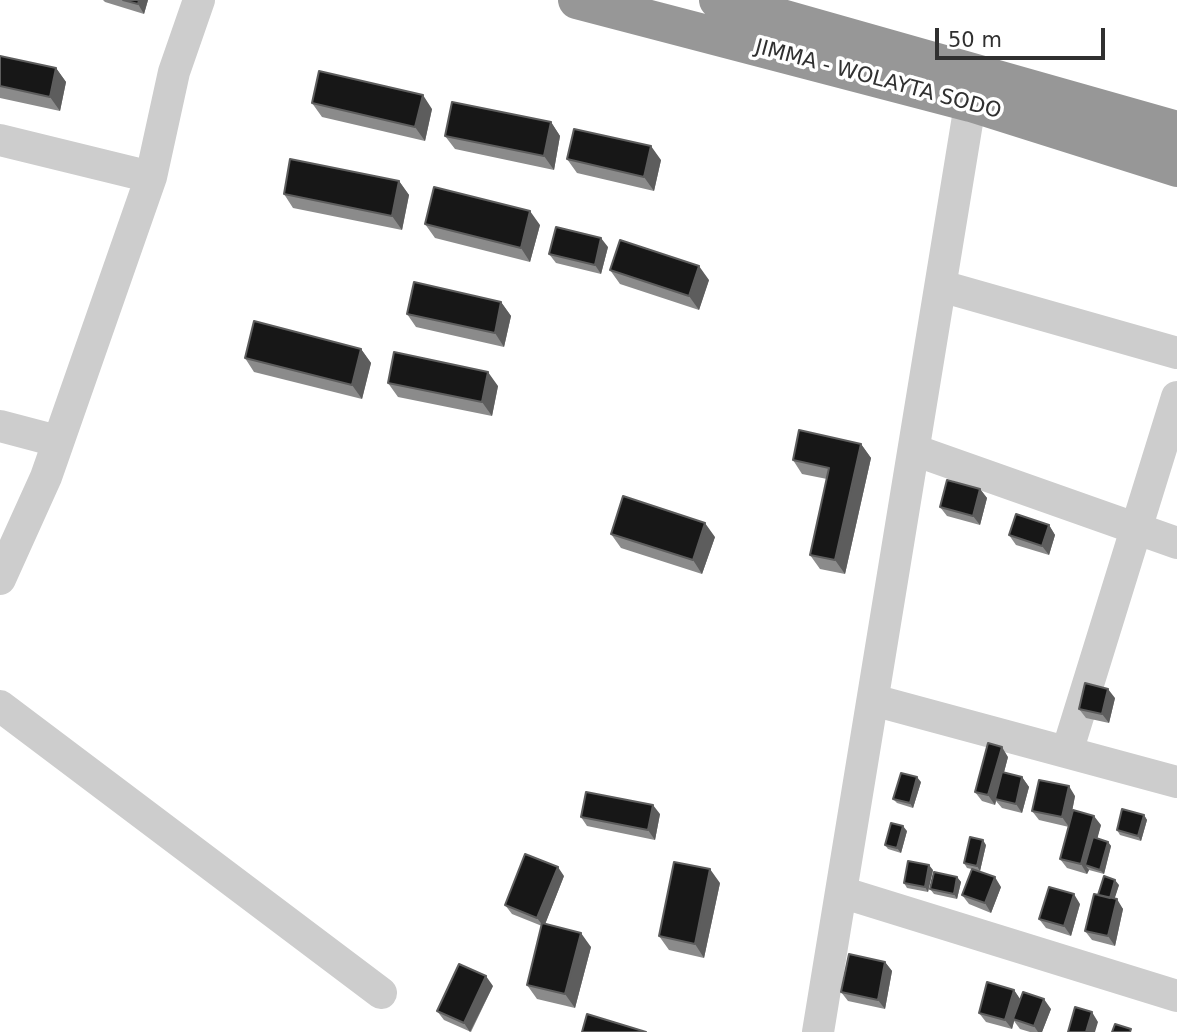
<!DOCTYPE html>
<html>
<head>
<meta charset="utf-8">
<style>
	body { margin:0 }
	#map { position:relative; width:1177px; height:1032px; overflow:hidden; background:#fff; font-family:"DejaVu Sans",sans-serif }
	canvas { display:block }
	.scale { position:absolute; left:935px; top:28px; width:170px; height:32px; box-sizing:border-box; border:4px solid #303030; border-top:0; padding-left:9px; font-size:21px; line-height:24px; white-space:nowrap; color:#303030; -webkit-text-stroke:5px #fff; paint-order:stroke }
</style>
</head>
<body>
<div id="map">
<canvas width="1177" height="1032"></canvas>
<div class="scale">50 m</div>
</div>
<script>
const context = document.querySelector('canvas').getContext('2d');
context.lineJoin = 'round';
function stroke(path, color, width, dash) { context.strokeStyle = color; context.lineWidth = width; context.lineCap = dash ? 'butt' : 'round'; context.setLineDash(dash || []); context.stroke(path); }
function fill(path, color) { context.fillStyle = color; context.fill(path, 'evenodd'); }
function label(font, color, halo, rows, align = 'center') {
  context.font = font + ' "DejaVu Sans",sans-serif'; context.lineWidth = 7; context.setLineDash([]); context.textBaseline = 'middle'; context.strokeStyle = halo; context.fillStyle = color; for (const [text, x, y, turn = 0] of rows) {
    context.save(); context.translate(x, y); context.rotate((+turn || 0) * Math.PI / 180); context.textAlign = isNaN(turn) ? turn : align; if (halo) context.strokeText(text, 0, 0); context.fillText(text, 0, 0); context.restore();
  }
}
const minor = new Path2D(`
	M0 140 151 177
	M941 286 1177 353
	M0 426 57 441
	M914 450 1177 543
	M0 579 46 477 151 177 174 72 199 0
	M873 700 1177 782
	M0 706 381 993
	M1067 752 1177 397
	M841 892 1177 996
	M818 1032 974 80`);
const highway = new Path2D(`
	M577 0 971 103 1177 168
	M718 0 1177 130`);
const wall = new Path2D(`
	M103 0H148L144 14 105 2Z
	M0 56 56 68 66 82 60 111 0 98Z
	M312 103 432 109 425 141 322 117Z
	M551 122 560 136 554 170 455 149 445 136Z
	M567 159 661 160 654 191 577 173Z
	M399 181 409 195 402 230 293 208 284 194Z
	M425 224 540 225 530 262 435 238Z
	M608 247 601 274 556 263 549 254Z
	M610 270 709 280 699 310 620 284Z
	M501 302 511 316 504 347 416 327 407 314Z
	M361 349 371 363 362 399 254 372 245 358Z
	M388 383 498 386 492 416 398 397Z
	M861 444 871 458 845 574 820 569 810 555 827 479 802 474 793 460Z
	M980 489 987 498 980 525 947 516 940 507Z
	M1049 525 1055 535 1049 555 1016 545 1009 535Z
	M611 534 715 537 702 574 621 548Z
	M1115 698 1109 723 1086 718 1079 709Z
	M1008 757 1004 772 1022 777 1029 787 1022 813 1002 808 996 801 995 805 982 801 975 792Z
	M921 782 913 808 897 803 893 799Z
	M1075 796 1069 827 1039 820 1032 811Z
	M660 814 655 840 587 826 581 817Z
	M1144 815 1147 820 1141 841 1120 835 1117 830Z
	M1101 825 1097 838 1108 842 1111 846 1104 874 1089 870 1087 874 1067 868 1060 859Z
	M907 831 901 853 888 849 885 845Z
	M986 845 980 871 967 868 964 863Z
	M933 870 928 892 907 888 904 883Z
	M564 876 545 924 591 947 575 1008 537 999 527 985 542 926 512 914 505 905Z
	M957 877 961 882 957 899 934 894 930 889Z
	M720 883 704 958 669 950 659 936Z
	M1119 885 1114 899 1123 909 1115 946 1092 940 1085 931 1098 895Z
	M1001 887 991 913 969 904 962 895Z
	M1080 904 1071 936 1046 928 1039 919Z
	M885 962 892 971 885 1009 848 1001 841 992Z
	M493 986 471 1032 444 1020 437 1011Z
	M1014 990 1020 999 1051 1009 1042 1032H1030L1020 1029 1014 1021 1012 1029 986 1022 979 1013Z`);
const shadedWall = new Path2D(`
	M139 0H148L144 14 138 4Z
	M56 68 66 82 60 111 50 97Z
	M423 95 432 109 425 141 415 127Z
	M551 122 560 136 554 170 544 156Z
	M651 146 661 160 654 191 644 177Z
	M399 181 409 195 402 230 392 216Z
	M530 211 540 225 530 262 521 248Z
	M601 238 608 247 601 274 595 265Z
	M699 266 709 280 699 310 689 296Z
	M501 302 511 316 504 347 495 333Z
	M361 349 371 363 362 399 352 385Z
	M488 372 498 386 492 416 482 402Z
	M861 444 871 458 845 574 835 560Z
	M980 489 987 498 980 525 973 516Z
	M705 523 715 537 702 574 693 560Z
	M1049 525 1055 535 1049 555 1042 546Z
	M1108 689 1115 698 1109 723 1102 714Z
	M1002 747 1008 757 997 799H995L996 801 995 805 988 795Z
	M917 777 921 782 913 808 910 803Z
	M1022 777 1029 787 1022 813 1016 804Z
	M1069 786 1075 796 1069 827 1062 817Z
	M653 805 660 814 655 840 648 830Z
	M1144 815 1147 820 1141 841 1138 836Z
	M1094 816 1101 825 1090 866 1085 865 1089 870 1087 874 1081 864Z
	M903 826 907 831 901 853 897 848Z
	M983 840 986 845 980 871 977 866Z
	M1108 842 1111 846 1104 874 1100 870Z
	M929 865 933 870 928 892 925 887Z
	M558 867 564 876 544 927 537 918Z
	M710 869 720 883 704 958 695 944Z
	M957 877 961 882 957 899 954 894Z
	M995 877 1001 887 991 913 985 903Z
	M1115 880 1119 885 1112 907 1108 902Z
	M1074 894 1080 904 1071 936 1064 926Z
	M1117 899 1123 909 1115 946 1108 936Z
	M581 933 591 947 575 1008 565 994Z
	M885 962 892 971 885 1009 878 1000Z
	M486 976 493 986 470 1032 464 1023Z
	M1014 990 1020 999 1012 1029 1005 1020Z
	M1044 999 1051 1009 1042 1032H1038L1034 1026Z
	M1092 1012 1098 1022 1095 1032H1086Z`);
const building = new Path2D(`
	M123 0H139L138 4Z
	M0 56 56 68 50 97 0 86Z
	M319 71 423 95 415 127 312 103Z
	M452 102 551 122 544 156 445 136Z
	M574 129 651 146 644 177 567 159Z
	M290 159 399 181 392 216 284 194Z
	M434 187 530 211 521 248 425 224Z
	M556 227 601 238 595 265 549 254Z
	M620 240 699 266 689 296 610 270Z
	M414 282 501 302 495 333 407 314Z
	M254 321 361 349 352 385 245 358Z
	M394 352 488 372 482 402 388 383Z
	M799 430 861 444 835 560 810 555 829 468 793 460Z
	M947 480 980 489 973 516 940 507Z
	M623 496 705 523 693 560 611 534Z
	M1016 514 1049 525 1042 546 1009 535Z
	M1085 683 1108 689 1102 714 1079 709Z
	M988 743 1002 747 988 795 975 792Z
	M1002 772 1022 777 1016 804 995 799Z
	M901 773 917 777 910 803 893 799Z
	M1039 780 1069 786 1062 817 1032 811Z
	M586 792 653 805 648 830 581 817Z
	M1122 809 1144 815 1138 836 1117 830Z
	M1073 810 1094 816 1081 864 1060 859Z
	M891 823 903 826 897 848 885 845Z
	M970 837 983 840 977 866 964 863Z
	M1093 837 1108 842 1100 870 1085 865Z
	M525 854 558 867 537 918 505 905Z
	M908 861 929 865 925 887 904 883Z
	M674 862 710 869 695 944 659 936Z
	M972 869 995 877 985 903 962 895Z
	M934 872 957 877 954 894 930 889Z
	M1104 876 1115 880 1110 898 1098 895Z
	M1049 887 1074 894 1064 926 1039 919Z
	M1094 894 1117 899 1108 936 1085 931Z
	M542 923 581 933 565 994 527 985Z
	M849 954 885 962 878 1000 841 992Z
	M459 964 486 976 464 1023 437 1011Z
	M987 982 1014 990 1005 1020 979 1013Z
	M1023 992 1044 999 1034 1026 1013 1019Z
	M1075 1007 1092 1012 1086 1032H1068Z
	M587 1014 646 1032H582Z
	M1115 1024 1131 1029 1130 1032H1112Z`);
const streetNames = [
	["JIMMA - WOLAYTA SODO",878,80,15]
];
stroke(minor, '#cdcdcd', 32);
stroke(highway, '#979797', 38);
fill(wall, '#8b8b8b');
fill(shadedWall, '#5d5d5d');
fill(building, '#171717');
stroke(building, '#5d5d5d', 2);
label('21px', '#303030', '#fff', streetNames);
</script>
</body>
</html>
